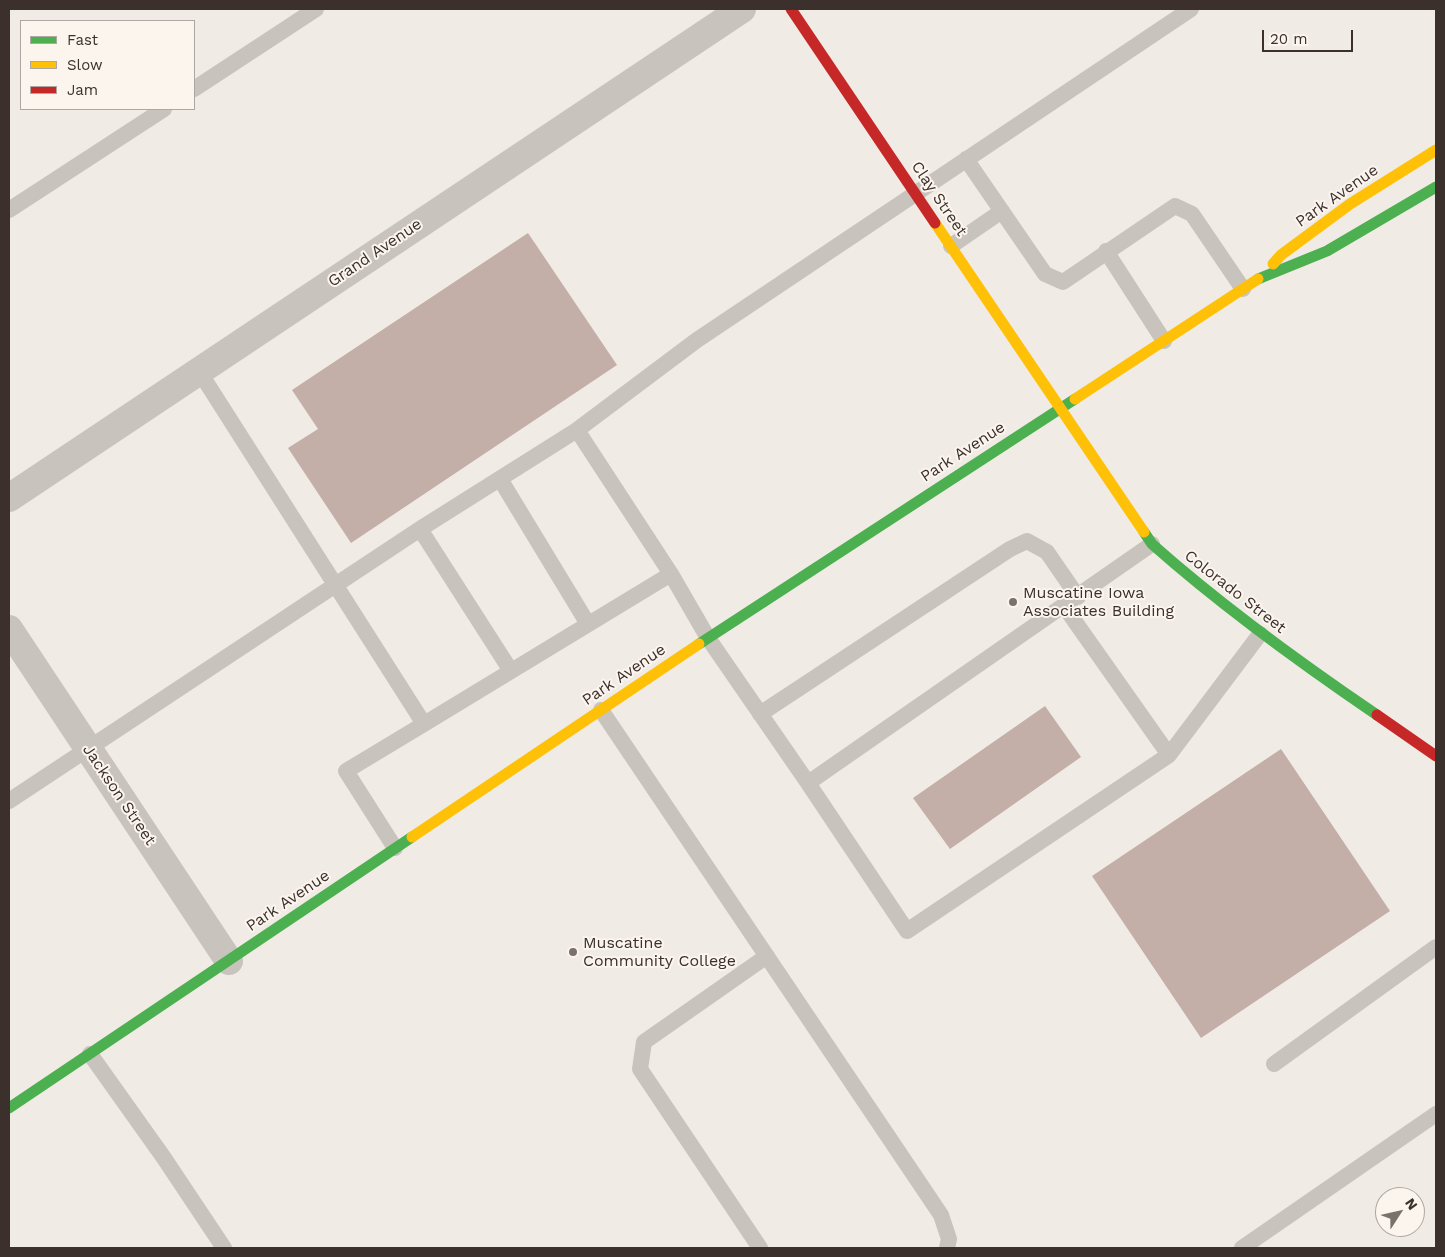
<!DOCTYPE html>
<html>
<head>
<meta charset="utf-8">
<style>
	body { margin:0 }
	#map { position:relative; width:1445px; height:1257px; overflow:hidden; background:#f0ebe5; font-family:"Work Sans",sans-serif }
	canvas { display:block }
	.frame { position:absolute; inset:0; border:10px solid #3b302b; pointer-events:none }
	.legend { position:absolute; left:20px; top:20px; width:175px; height:90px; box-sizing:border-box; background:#fbf5ee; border:1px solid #aea6a0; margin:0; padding:6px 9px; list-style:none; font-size:15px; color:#3b302b }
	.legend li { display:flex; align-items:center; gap:10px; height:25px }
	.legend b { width:25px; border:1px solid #aea6a0 }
	.north { position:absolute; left:1375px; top:1187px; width:50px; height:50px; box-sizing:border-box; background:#fbf5ee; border:1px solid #aea6a0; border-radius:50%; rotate:55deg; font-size:14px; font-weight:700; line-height:20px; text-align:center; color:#3b302b }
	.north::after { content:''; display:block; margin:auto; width:18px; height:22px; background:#7a716c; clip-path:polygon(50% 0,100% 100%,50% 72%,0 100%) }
	.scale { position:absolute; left:1262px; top:30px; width:91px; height:22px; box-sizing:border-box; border:2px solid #3b302b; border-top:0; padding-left:6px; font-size:15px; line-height:18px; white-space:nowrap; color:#3b302b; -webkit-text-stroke:4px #fbf5ee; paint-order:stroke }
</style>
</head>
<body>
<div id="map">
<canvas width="1445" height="1257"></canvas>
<div class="frame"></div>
<ul class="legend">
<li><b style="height:6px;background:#4caf50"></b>Fast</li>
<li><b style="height:6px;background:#ffc107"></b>Slow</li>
<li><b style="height:6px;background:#c62828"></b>Jam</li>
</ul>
<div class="north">N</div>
<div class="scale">20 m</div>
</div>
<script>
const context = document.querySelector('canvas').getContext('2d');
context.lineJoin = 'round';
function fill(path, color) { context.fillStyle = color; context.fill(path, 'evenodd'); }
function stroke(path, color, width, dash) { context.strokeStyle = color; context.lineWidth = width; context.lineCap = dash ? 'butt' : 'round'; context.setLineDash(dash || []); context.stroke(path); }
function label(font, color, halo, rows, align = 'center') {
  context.font = font + ' "Work Sans",sans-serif'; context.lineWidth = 4; context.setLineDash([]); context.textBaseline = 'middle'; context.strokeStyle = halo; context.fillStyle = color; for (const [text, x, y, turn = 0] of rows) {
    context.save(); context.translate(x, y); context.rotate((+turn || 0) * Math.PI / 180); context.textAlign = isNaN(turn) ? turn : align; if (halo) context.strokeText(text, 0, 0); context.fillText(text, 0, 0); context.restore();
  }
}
const building = new Path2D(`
	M528 233 617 365 351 543 288 448 318 429 292 390Z
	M1045 706 1081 757 950 849 913 798Z
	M1281 749 1390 911 1201 1038 1092 876Z`);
const lane = new Path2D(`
	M194 89 316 9
	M966 159 1045 274 1063 282 1175 206 1192 214 1243 289
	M9 210 164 109
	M951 246 1002 211
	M1106 251 1164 341
	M199 371 424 724 346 771 395 848
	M577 430 697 340 1191 9
	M500 479 588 624
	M420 529 511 671
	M1064 606 1169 755
	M601 710 941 1215 949 1239 947 1248
	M760 714 1010 549 1027 541 1047 552 1078 597
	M424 724 671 574
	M808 783 907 931 1169 755 1260 634
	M9 801 420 529 577 430 671 574 708 638 808 783 1152 544
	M90 1054 164 1158 224 1248
	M1274 1064 1436 947
	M760 1248 640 1069 644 1042 767 956
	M1242 1248 1436 1114`);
const street = new Path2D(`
	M9 498 742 9
	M9 629 229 961`);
const fast = new Path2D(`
	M1258 279 1327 251 1436 187
	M1144 532 1152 544C1223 607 1299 662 1377 715
	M699 644 1075 399
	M9 1108 412 837`);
const slow = new Path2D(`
	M935 223 1144 532
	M1273 264 1281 255 1350 204 1436 150
	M1075 399 1258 279
	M412 837 699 644`);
const jam = new Path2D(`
	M791 9 935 223
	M1377 715 1436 756`);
const markers = [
	[1013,602,5,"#7a716c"],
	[573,952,5,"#7a716c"]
];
const streetNames = [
	["Park Avenue",1337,196,-35],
	["Clay Street",939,199,56],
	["Grand Avenue",375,253,-34],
	["Park Avenue",963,452,-33],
	["Colorado Street",1235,592,38],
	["Park Avenue",624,675,-34],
	["Jackson Street",119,795,56],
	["Park Avenue",288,901,-34]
];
const poiNames = [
	["Muscatine Iowa",1023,593],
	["Associates Building",1023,611],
	["Muscatine",583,943],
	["Community College",583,961]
];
fill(building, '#c3afa7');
stroke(lane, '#c9c3be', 16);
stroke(street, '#c9c3be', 28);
stroke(fast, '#4caf50', 11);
stroke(slow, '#ffc107', 11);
stroke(jam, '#c62828', 11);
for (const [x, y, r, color] of markers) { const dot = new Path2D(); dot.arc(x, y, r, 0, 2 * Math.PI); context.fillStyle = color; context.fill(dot); stroke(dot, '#fbf5ee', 2); }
label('16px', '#3b302b', '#fbf5ee', streetNames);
label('16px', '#3b302b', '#fbf5ee', poiNames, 'left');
</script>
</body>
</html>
